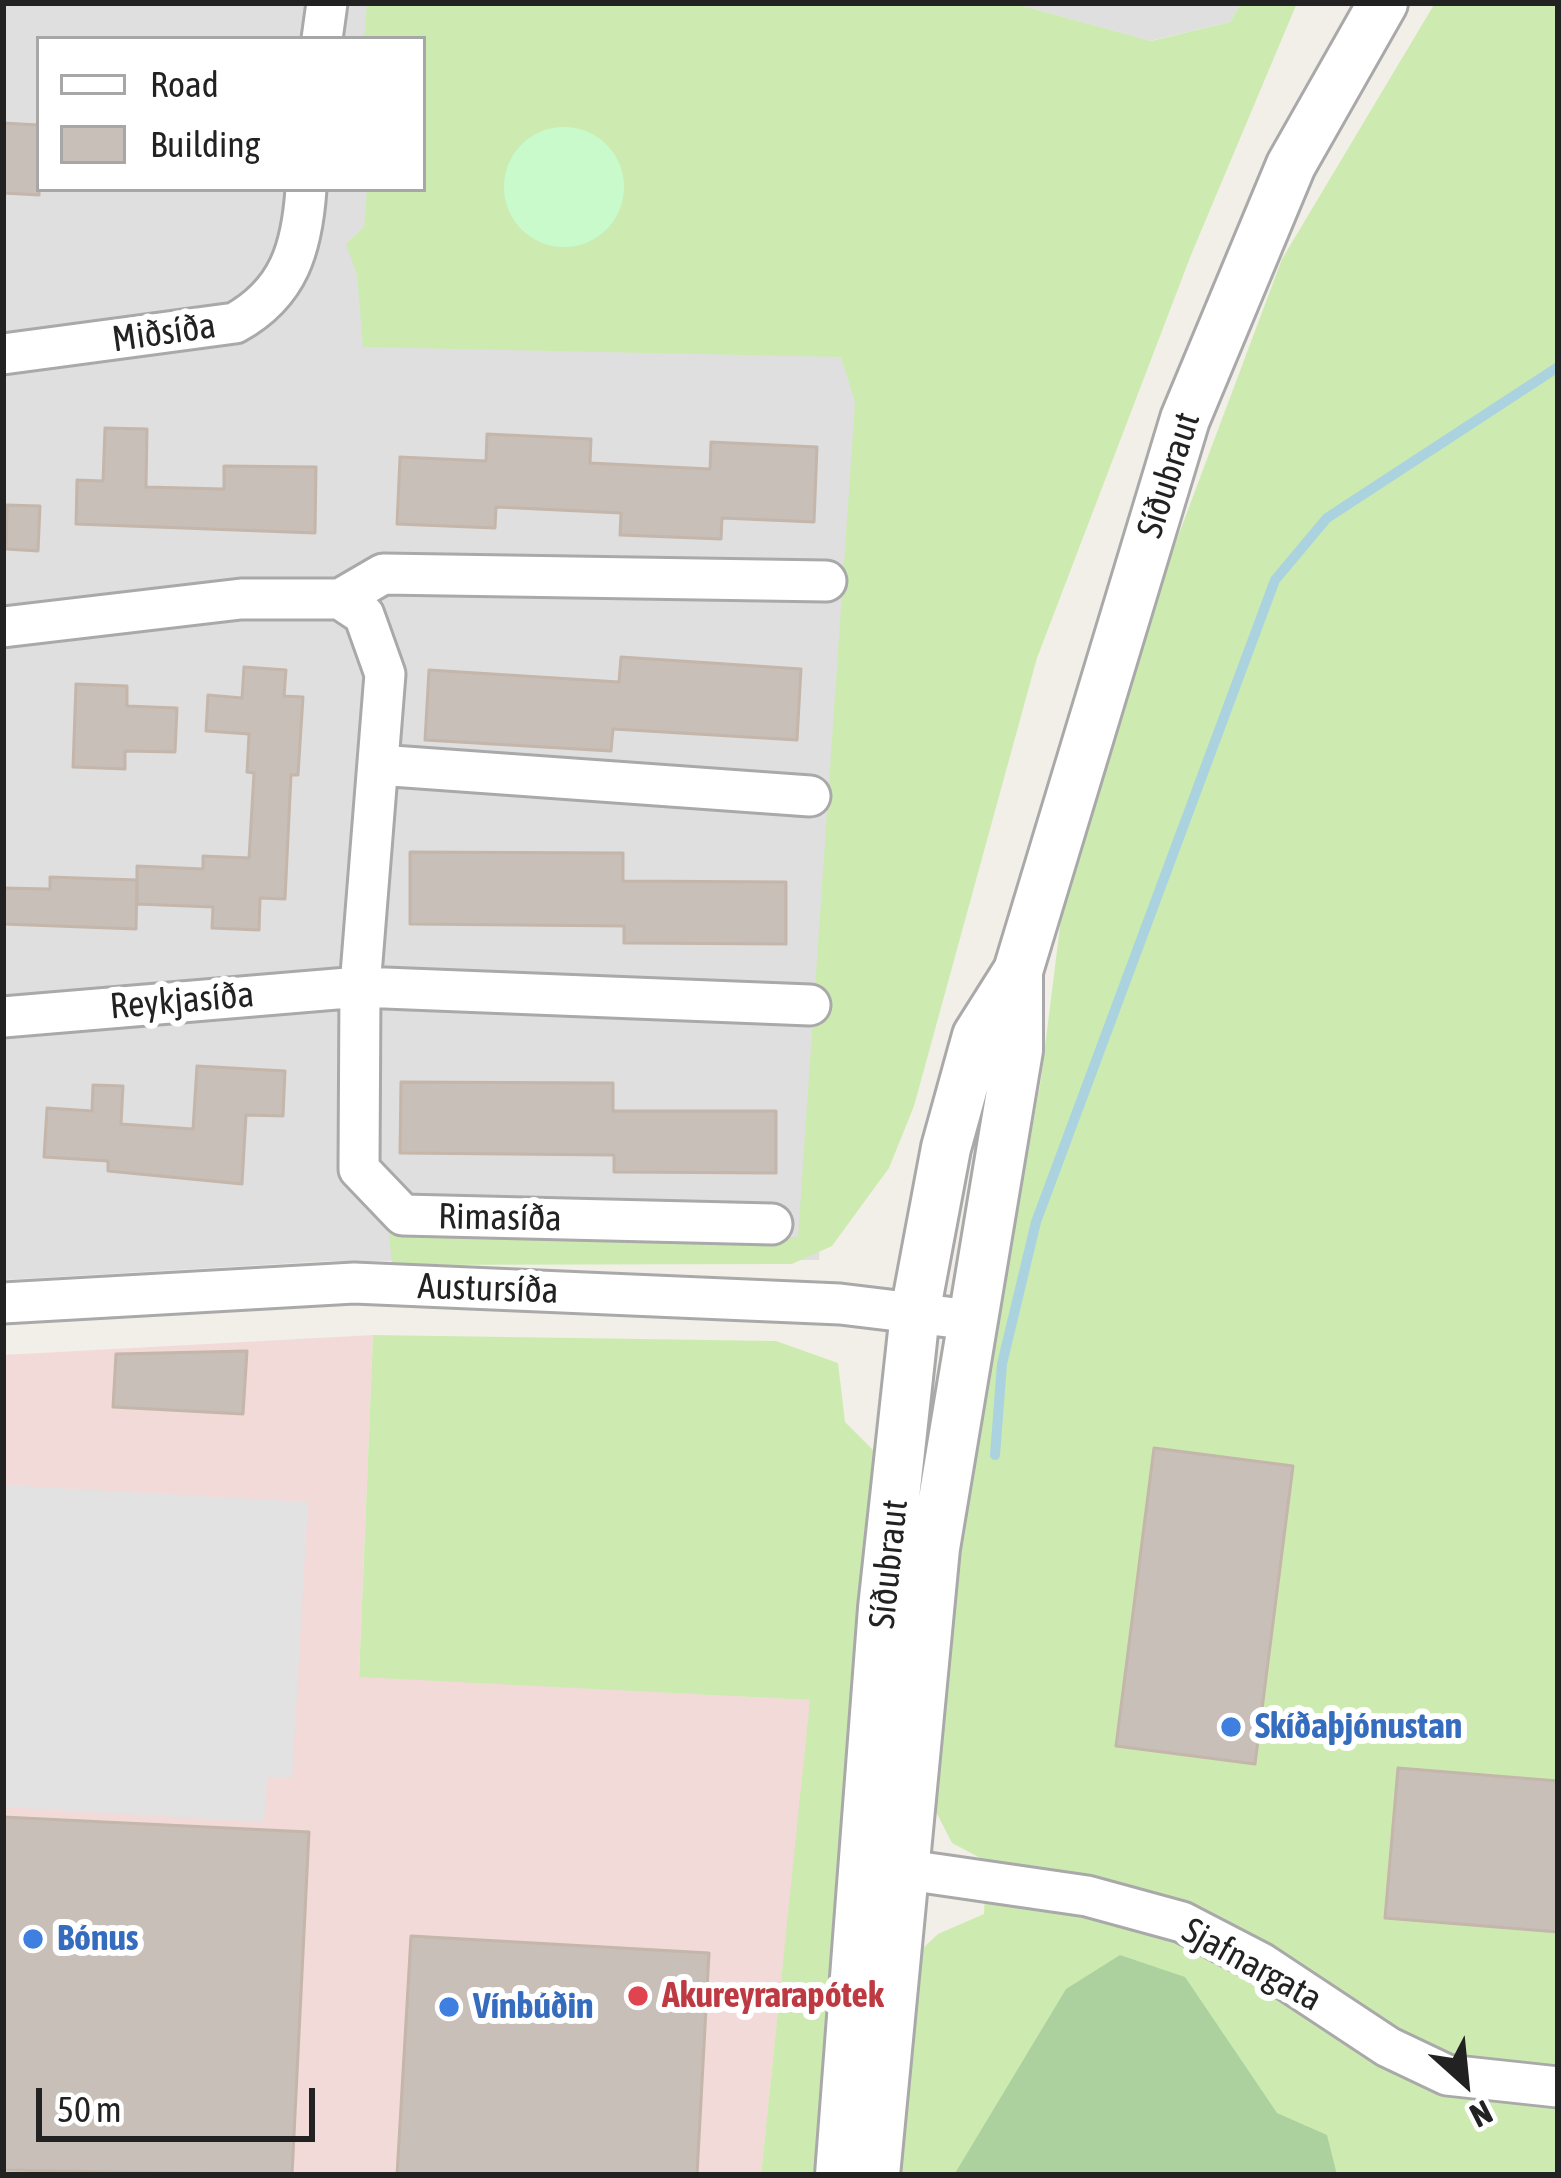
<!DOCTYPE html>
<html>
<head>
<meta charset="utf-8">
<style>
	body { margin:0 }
	#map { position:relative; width:1561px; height:2178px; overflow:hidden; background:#f2efe9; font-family:"Asap Condensed",sans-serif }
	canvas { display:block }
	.frame { position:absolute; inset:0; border:6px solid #222; pointer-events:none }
	.legend { position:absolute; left:36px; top:36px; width:390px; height:156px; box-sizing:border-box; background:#fff; border:3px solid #a7a7a7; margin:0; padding:15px 21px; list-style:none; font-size:36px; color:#222 }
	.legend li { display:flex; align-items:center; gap:24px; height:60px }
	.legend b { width:60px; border:3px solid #a7a7a7 }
	.north { position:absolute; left:1405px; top:2022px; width:120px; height:120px; -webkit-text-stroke:9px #fff; paint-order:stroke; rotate:153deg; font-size:33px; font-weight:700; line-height:48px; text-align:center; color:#222 }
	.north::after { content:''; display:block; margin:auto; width:42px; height:54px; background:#222; clip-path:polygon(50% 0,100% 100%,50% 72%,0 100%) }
	.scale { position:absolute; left:36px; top:2088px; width:279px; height:54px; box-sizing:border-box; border:6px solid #222; border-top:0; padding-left:15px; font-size:36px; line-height:42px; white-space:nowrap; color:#222; -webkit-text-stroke:9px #fff; paint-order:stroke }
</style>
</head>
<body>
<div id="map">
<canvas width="1561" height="2178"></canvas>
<div class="frame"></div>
<ul class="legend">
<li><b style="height:15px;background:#fff"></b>Road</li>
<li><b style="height:33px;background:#c7bfb8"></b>Building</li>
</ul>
<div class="north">N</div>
<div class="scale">50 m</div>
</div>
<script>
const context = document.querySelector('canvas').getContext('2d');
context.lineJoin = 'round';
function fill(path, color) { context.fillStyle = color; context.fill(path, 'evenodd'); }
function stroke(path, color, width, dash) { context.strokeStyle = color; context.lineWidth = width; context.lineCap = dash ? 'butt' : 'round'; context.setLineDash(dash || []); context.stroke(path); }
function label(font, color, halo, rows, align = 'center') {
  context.font = font + ' "Asap Condensed",sans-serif'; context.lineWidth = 12; context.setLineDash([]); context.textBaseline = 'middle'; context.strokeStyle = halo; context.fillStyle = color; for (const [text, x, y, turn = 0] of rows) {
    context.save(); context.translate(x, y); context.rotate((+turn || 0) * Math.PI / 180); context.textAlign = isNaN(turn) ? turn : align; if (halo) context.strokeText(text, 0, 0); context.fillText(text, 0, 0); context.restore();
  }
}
const residential = new Path2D(`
	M3 3H383L382 39H39V189H377L878 336 819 1260 330 1261 3 1280Z
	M1012 3H1241L1230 22 1150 41Z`);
const commercial = new Path2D(`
	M373 1335 359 1676 811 1700 761 2175H3V1355Z`);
const grass = new Path2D(`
	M367 3H1012L1151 41 1230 22 1241 3H1297L1191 255 1037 658 914 1106 889 1168 832 1246 792 1264 392 1265 389 1234 798 1237 855 402 841 357 363 347 357 275 346 244 364 227 367 189H423V39H364Z
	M1435 3H1558V2175H890L909 1961 938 1934 984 1914 986 1861 952 1843 931 1802 963 1511 1041 1079 1064 894 1168 563 1282 259Z
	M373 1335 776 1341 838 1363 845 1422 886 1463 829 2175H761L810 1700 359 1677Z`);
const forest = new Path2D(`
	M1120 1955 1185 1977 1277 2113 1327 2135 1337 2175H954L1066 1989Z`);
const park = new Path2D(`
	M504 187a60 60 0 1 1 120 0a60 60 0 1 1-120 0Z`);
const parking = new Path2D(`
	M3 1485 308 1502 292 1778H267L264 1822 3 1807Z`);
const stream = new Path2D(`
	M995 1455 1002 1364 1036 1222 1275 580 1327 518 1558 367`);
const building = new Path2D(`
	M3 123 39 125V195L3 193Z
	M105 428 147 429 146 487 224 489V466L316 467 315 533 76 524 77 480 103 481Z
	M487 434 591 439 590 463 710 469 711 442 817 447 814 522 722 518 721 539 620 535 621 513 496 507 495 528 397 524 400 457 486 461Z
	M7 505 40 506 38 551 6 549Z
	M621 657 801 669 797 740 613 729 611 751 425 740 429 670 619 682Z
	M244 667 286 670 284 696 303 697 298 775H291L285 899 260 898 259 930 212 928 213 907 137 904V866L203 869V856L249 858 254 773 247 772 249 734 206 731 208 695 242 698Z
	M76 684 127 686V706L177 708 175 752 125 751V769L73 767Z
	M410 852 623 853V881L786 882V944L624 943V926L410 924Z
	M50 877 137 880 136 929 3 924V888L50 889Z
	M197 1066 285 1071 283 1116 246 1115 242 1184 108 1171V1161L44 1157 47 1108 92 1111 93 1085 123 1086 121 1124 193 1129Z
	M401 1082 613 1083V1111H776V1173L614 1172V1155L400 1153Z
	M247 1351 243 1414 113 1407 116 1354Z
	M1154 1448 1293 1466 1255 1764 1116 1746Z
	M1398 1768 1558 1781V1932L1385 1918Z
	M3 1817 309 1832 292 2175 3 2170Z
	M411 1936 709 1953 697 2175H397Z`);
const minor = new Path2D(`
	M322 39 327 3
	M3 354 235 323C289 293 302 248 306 189
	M340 599 383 574 826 581
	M3 627 241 599H340L364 615 385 674 360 987 359 1169 403 1215 772 1224
	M378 765 810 796
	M3 1017 360 987 810 1005
	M3 1303 354 1283 840 1304 972 1320
	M880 1866 1087 1896 1182 1922 1261 1963 1388 2047 1447 2075 1558 2087`);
const tertiary = new Path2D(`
	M840 2175 883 1608 915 1313 946 1148 977 1036 1018 971 1185 419 1291 165 1383 3
	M875 2175 935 1548 1018 1050V971`);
const markers = [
	[1231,1727,12,"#3f7fe0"],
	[33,1939,12,"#3f7fe0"],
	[638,1996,12,"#e0444e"],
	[449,2007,12,"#3f7fe0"]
];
const streetNames = [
	["Miðsíða",164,333,-8],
	["Síðubraut",1169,475,-72],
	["Reykjasíða",182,1001,-5],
	["Rimasíða",500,1218,1],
	["Austursíða",488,1289,2],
	["Síðubraut",889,1564,-84],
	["Sjafnargata",1252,1965,29]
];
const shopNames = [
	["Skíðaþjónustan",1255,1727],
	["Bónus",57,1939],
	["Vínbúðin",473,2007]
];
const healthNames = [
	["Akureyrarapótek",662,1996]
];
fill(residential, '#e0dfdf');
fill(commercial, '#f2dad9');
fill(grass, '#cdebb0');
fill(forest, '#add19e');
fill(park, '#c8facc');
fill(parking, '#e2e2e2');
stroke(stream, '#aad3df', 10);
fill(building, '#c7bfb8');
stroke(building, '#c4b6ab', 3);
stroke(minor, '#a9a9a9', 45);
stroke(tertiary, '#a9a9a9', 54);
stroke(minor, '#fff', 39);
stroke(tertiary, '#fff', 48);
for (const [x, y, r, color] of markers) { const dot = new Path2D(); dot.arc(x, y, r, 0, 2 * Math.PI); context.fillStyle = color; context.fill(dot); stroke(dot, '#fff', 4.5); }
label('36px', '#222', '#fff', streetNames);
label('bold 36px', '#366cbe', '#fff', shopNames, 'left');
label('bold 36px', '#be3a42', '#fff', healthNames, 'left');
</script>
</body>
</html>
